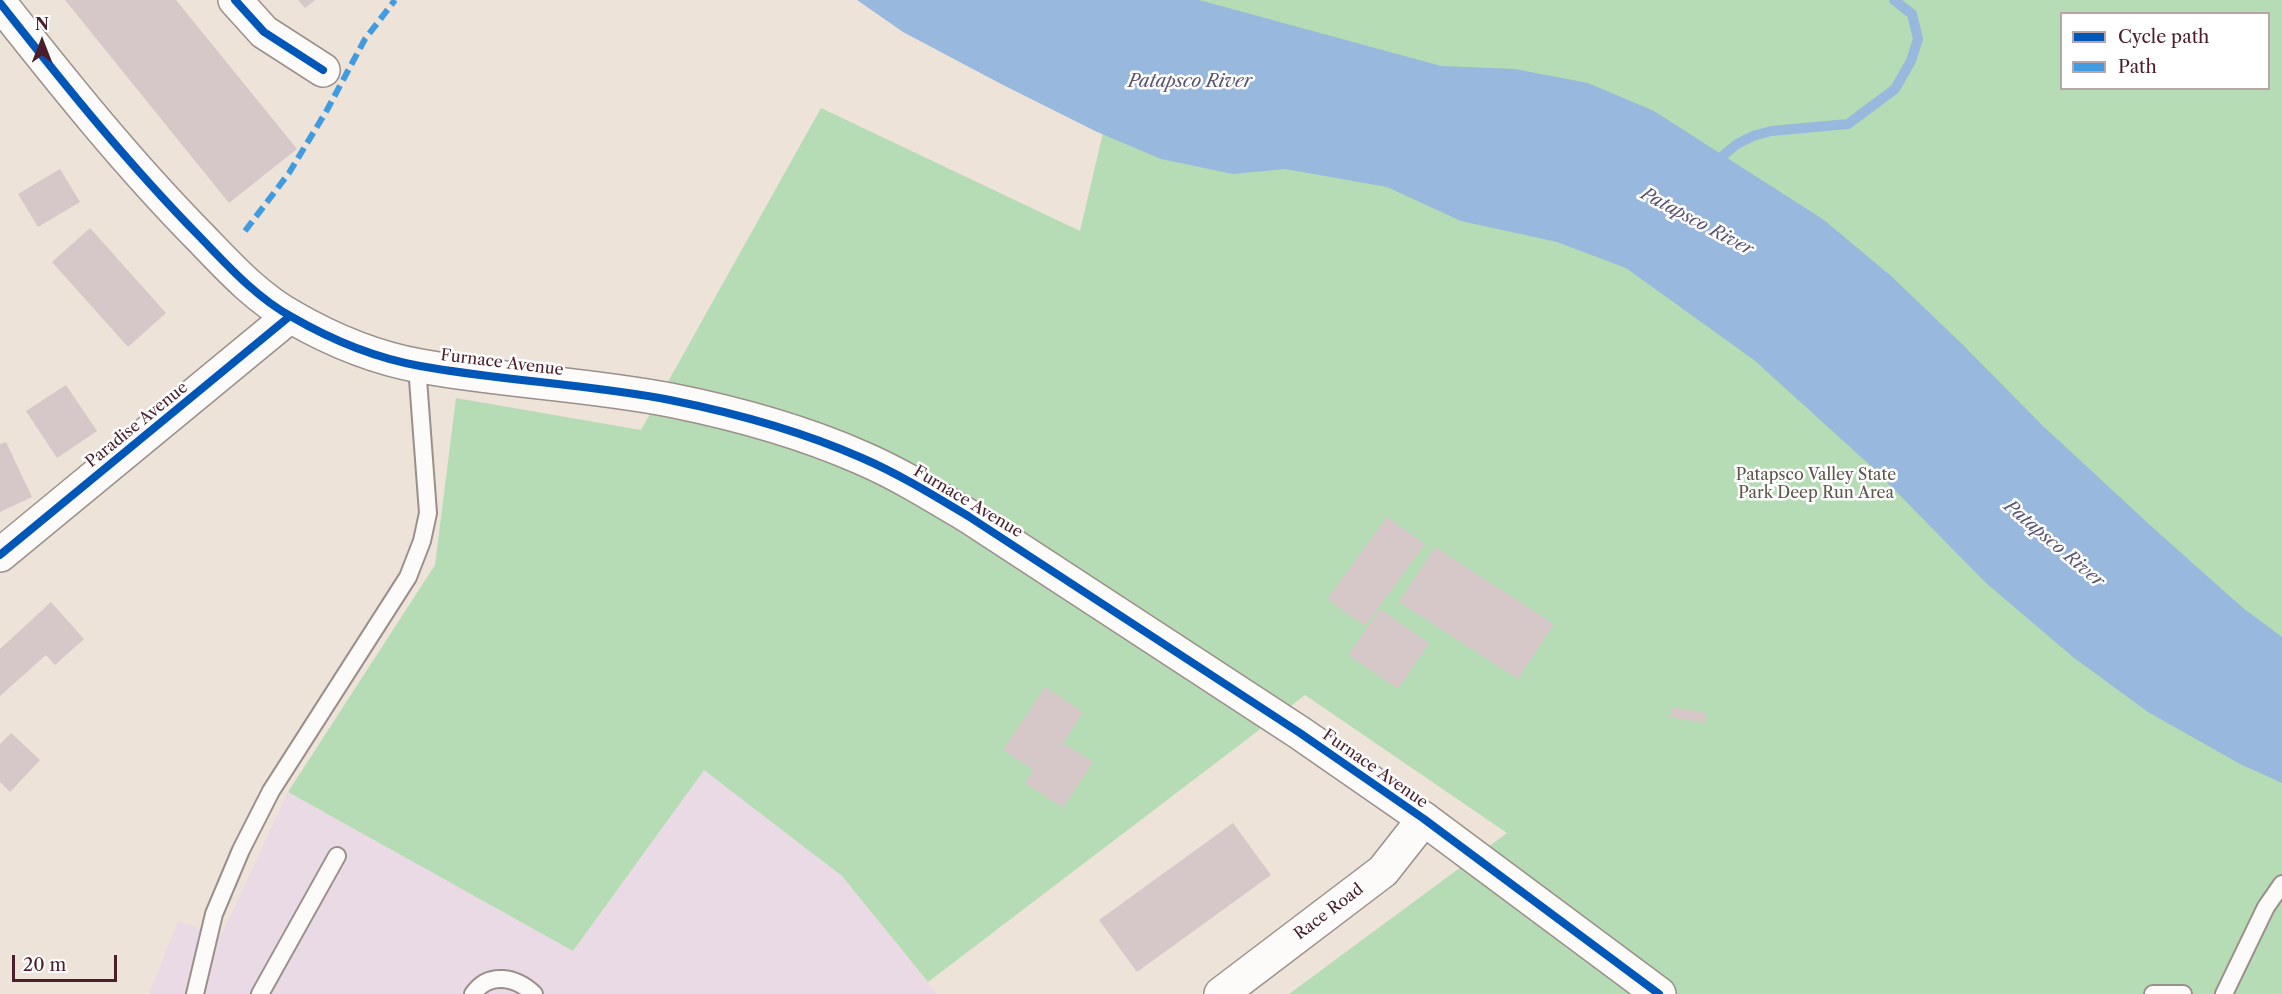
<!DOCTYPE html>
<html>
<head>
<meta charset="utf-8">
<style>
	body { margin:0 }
	#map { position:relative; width:2282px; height:994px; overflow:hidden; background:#eee3d8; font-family:"Libre Caslon Text",serif }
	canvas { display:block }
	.legend { position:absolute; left:2060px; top:12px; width:210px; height:78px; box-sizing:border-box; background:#fff; border:2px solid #b7a5aa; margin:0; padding:8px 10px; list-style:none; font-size:18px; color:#4a1f2b }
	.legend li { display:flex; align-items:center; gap:12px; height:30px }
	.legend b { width:30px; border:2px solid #b7a5aa }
	.north { position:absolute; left:12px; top:12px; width:60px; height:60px; -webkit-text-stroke:4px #fff; paint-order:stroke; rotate:0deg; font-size:16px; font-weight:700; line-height:24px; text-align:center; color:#4a1f2b }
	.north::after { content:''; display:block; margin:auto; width:21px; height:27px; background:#4a1f2b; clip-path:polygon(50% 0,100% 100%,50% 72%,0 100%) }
	.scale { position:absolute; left:12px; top:955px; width:105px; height:27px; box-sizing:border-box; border:3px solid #4a1f2b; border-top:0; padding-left:8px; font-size:18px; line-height:21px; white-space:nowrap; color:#4a1f2b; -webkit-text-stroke:4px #fff; paint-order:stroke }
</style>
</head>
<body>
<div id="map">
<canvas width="2282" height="994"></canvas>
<ul class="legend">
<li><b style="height:8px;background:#0057b8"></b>Cycle path</li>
<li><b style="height:8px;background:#409be1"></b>Path</li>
</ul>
<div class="north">N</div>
<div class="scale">20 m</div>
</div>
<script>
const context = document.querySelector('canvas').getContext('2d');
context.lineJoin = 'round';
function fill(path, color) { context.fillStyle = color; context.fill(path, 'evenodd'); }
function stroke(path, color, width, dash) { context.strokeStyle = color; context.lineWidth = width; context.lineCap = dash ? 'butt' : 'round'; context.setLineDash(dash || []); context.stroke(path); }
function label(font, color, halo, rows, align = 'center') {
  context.font = font + ' "Libre Caslon Text",serif'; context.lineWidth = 5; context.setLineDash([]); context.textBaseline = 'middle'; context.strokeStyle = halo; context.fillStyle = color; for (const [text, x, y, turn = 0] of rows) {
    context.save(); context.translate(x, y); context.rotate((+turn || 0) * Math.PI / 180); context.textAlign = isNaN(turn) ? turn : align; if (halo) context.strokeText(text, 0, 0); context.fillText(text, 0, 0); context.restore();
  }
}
const built = new Path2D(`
	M704 769 842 876 937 994H149L178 921 221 936 288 792 573 951Z`);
const green = new Path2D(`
	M1134 0H2282V994H1289L1507 833 1305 695 928 982 842 876 704 770 573 951 288 792 435 565 456 398 641 430 821 108 1080 231ZM2062 14H2268V88H2062Z`);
const water = new Path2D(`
	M857 0H1199L1441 66 1515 69 1588 83 1654 111 1824 220 1891 276 1962 344 2043 426 2151 526 2243 608 2282 637V783L2240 764 2148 712 2073 657 1986 583 1872 467 1754 360 1626 268 1557 242 1461 221 1387 187 1285 169 1233 174 1161 159 1095 131 1003 85 903 32Z`);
const stream = new Path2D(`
	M1714 163 1737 144 1753 136 1771 131 1848 124 1895 89 1911 61 1918 39 1912 14 1894 0`);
const building = new Path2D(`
	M65 0H176L297 149 229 203Z
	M298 0H315L305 8Z
	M60 169 80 202 38 227 18 194Z
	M90 228 166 313 128 347 52 262Z
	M66 385 97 431 57 458 26 411Z
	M6 442 32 497 0 512V444Z
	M1387 517 1425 544 1365 626 1327 599Z
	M1435 547 1554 624 1518 679 1399 602Z
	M51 602 84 639 55 665 46 655 0 696V649Z
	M1380 609 1429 643 1398 689 1348 655Z
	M1045 687 1083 712 1063 743 1093 762 1063 808 1025 783 1033 770 1003 750Z
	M1672 707 1706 713 1705 723 1670 717Z
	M11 733 40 760 10 792 0 782V744Z
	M1233 823 1271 875 1137 972 1099 920Z`);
const lane = new Path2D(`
	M195 994 214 914 241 850 271 791 408 577 422 541 428 513 417 366
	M260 994 337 856
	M473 994C489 971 516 977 534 994
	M2153 994H2183
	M2224 994 2266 907 2282 884`);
const street = new Path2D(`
	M235 0 264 32 323 70
	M0 555 290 316
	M1221 994 1383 871 1424 819`);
const secondary = new Path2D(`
	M0 3C64 84 128 164 201 238 228 266 257 298 292 317 330 339 376 358 420 366 503 381 587 384 670 400 735 413 801 431 862 458 899 474 933 495 968 516L1300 733 1424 819 1659 994`);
const quiet = new Path2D(`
	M245 231 289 173 327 110 365 39 395 0`);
const cycleway = new Path2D(`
	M235 0 264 32 323 70
	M0 3C64 84 128 164 201 238 228 266 257 298 292 317 330 339 376 358 420 366 503 381 587 384 670 400 735 413 801 431 862 458 899 474 933 495 968 516L1300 733 1424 819 1659 994
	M0 555 290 316`);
const streetNames = [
	["Furnace Avenue",502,363,7],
	["Paradise Avenue",137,425,-39],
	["Furnace Avenue",968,502,31],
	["Furnace Avenue",1375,769,35],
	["Race Road",1329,912,-37]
];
const parkNames = [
	["Patapsco Valley State",1816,475],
	["Park Deep Run Area",1816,493]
];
const waterNames = [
	["Patapsco River",1190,82],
	["Patapsco River",1697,222,28],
	["Patapsco River",2054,544,40]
];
fill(built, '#eadae5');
fill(green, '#b5dcb4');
fill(water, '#99b8dd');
stroke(stream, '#99b8dd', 10);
fill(building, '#d6c7c8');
stroke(lane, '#9b8f8b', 20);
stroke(street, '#9b8f8b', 36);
stroke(secondary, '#9b8f8b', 36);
stroke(lane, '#fcfbf9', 16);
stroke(street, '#fcfbf9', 33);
stroke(secondary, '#fcfbf9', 33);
stroke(quiet, '#409be1', 6, [12, 6]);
stroke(cycleway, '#0057b8', 8);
label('16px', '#4a1f2b', '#fff', streetNames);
label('16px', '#5c564b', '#fff', parkNames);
label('italic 18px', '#5b5573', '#fff', waterNames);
</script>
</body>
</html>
